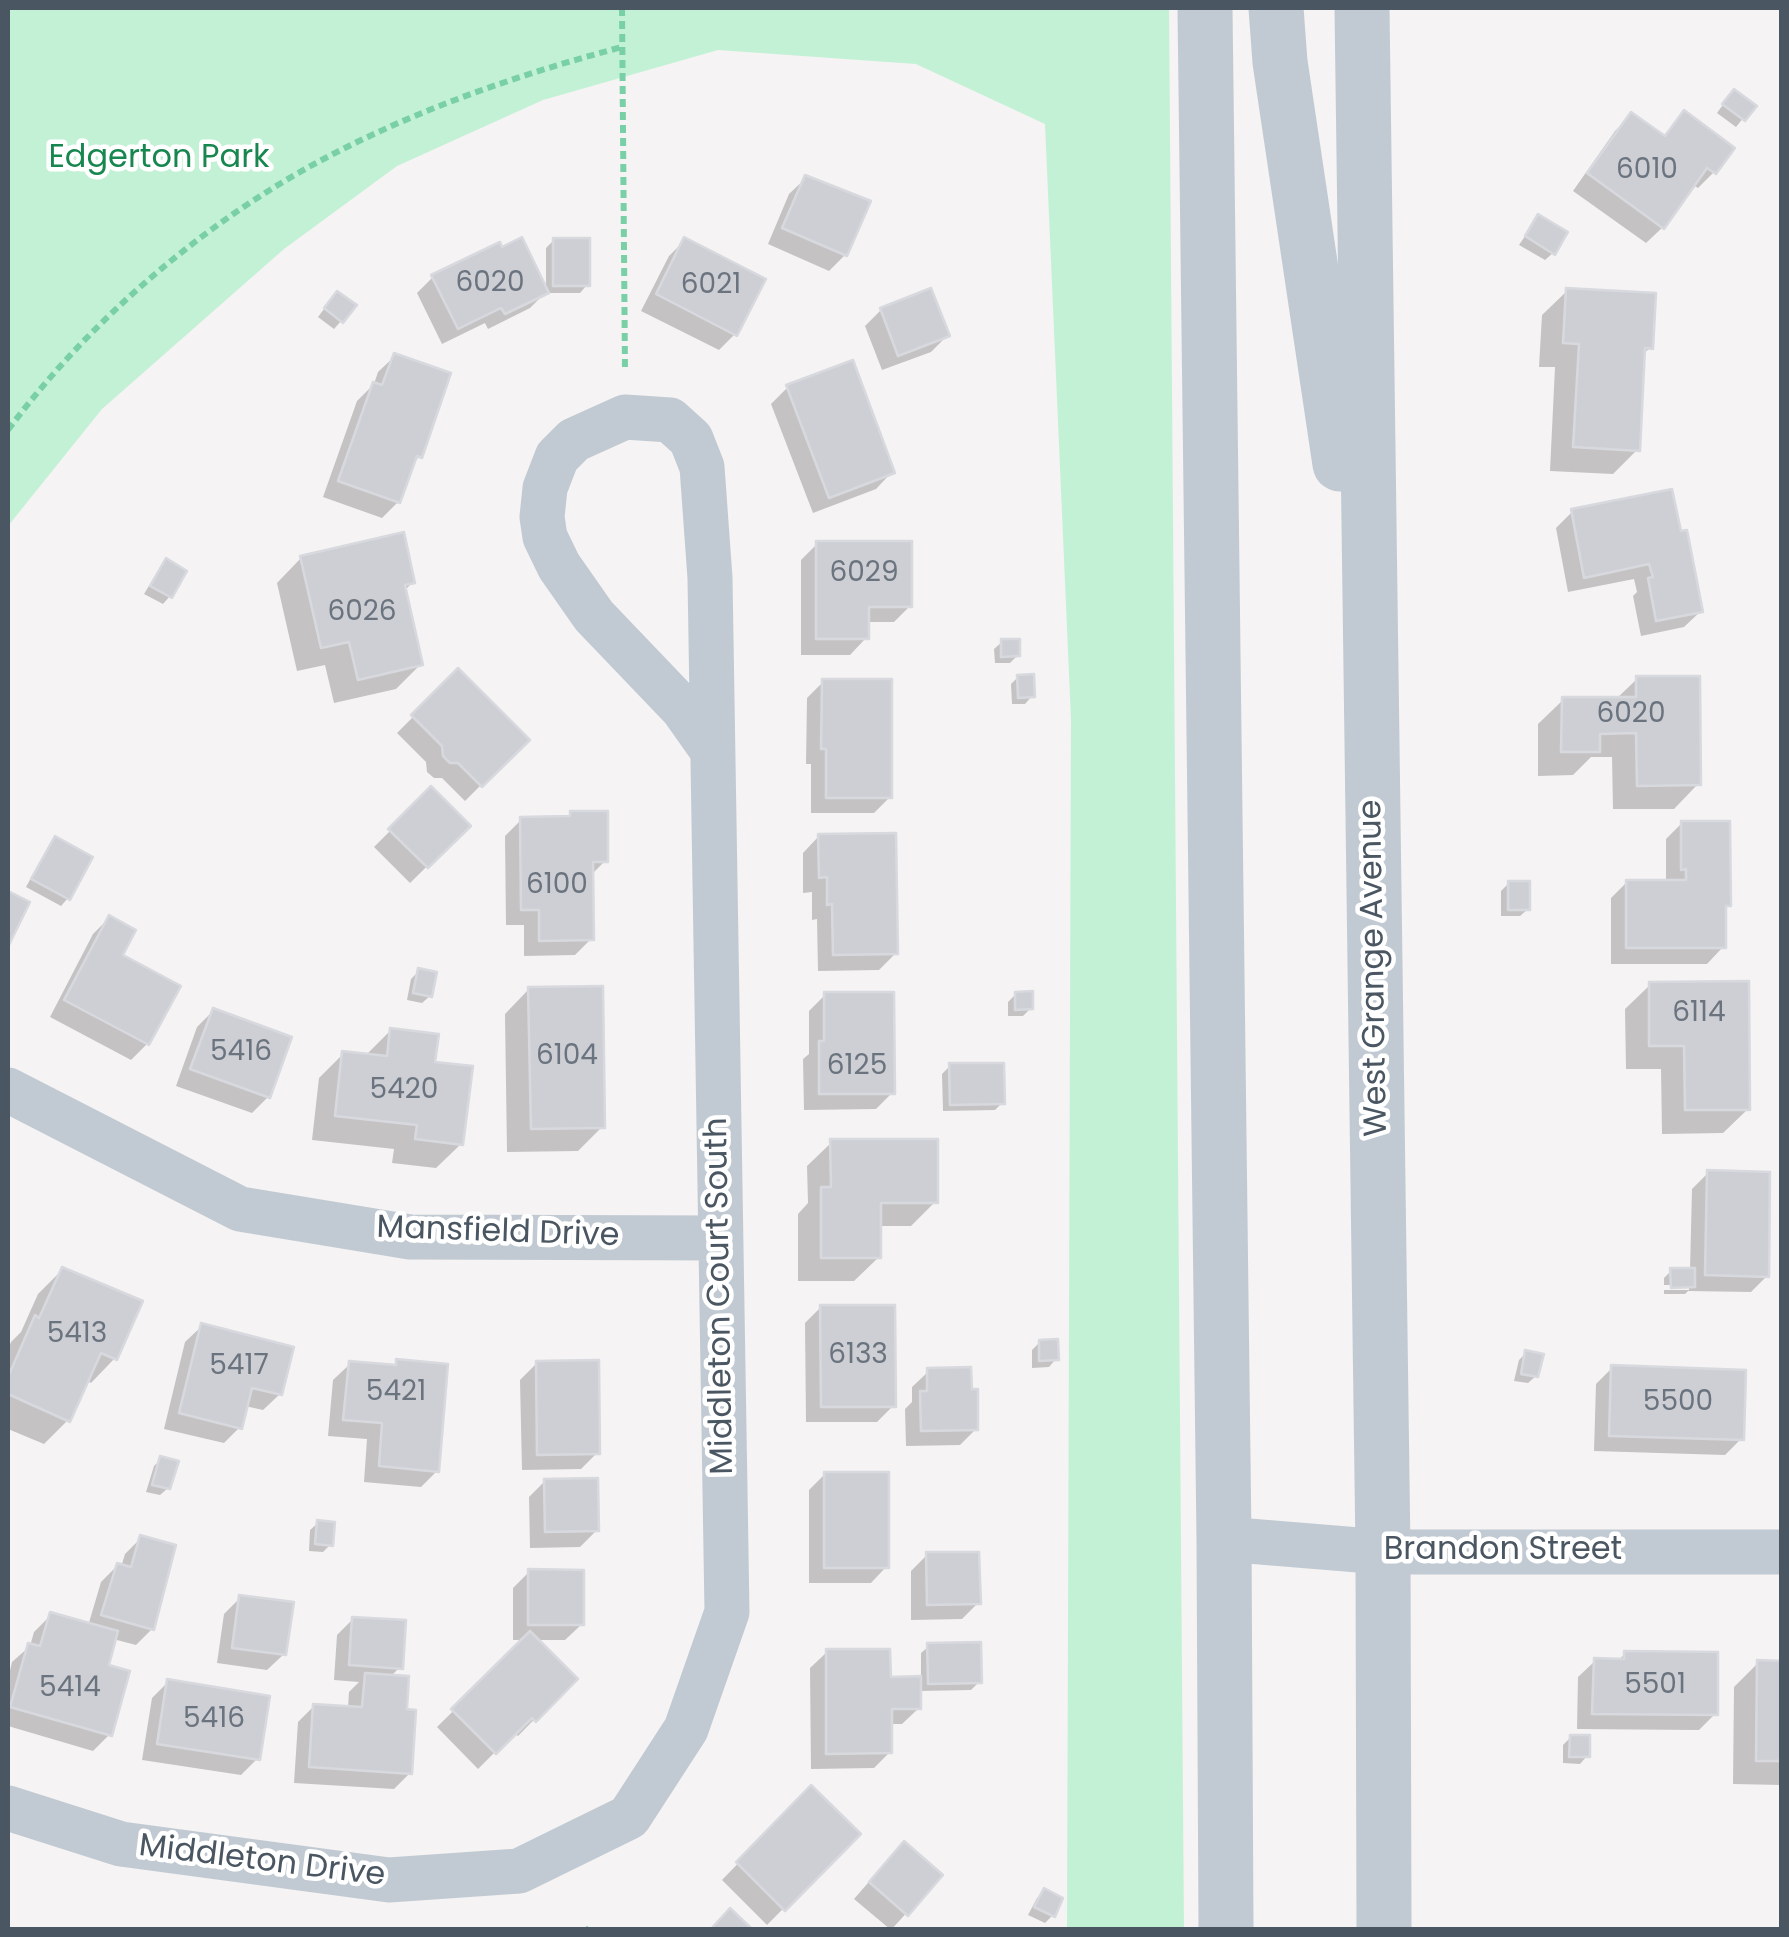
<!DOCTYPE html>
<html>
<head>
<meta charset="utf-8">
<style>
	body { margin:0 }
	#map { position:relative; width:1789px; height:1937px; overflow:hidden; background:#f5f3f3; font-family:Poppins,sans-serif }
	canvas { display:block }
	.frame { position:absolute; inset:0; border:10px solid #4a5661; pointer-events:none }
</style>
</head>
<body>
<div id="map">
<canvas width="1789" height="1937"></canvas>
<div class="frame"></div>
</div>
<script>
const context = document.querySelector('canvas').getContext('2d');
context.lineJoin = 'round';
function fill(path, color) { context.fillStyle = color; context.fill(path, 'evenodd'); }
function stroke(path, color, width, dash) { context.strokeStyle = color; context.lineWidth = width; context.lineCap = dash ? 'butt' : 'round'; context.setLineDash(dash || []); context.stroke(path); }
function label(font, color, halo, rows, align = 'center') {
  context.font = font + ' Poppins,sans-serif'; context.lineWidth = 9; context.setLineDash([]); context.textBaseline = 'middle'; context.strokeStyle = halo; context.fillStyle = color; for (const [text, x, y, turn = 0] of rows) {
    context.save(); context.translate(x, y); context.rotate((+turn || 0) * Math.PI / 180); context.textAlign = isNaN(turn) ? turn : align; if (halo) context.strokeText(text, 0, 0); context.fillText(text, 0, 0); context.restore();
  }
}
const green = new Path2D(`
	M15 8H1169L1184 1929H1067L1071 719 1045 124 916 64 718 50 543 100 397 166 284 249 102 409 8 526V11Z`);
const shadow = new Path2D(`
	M1727 99 1753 106 1736 127 1717 113Z
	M1684 114 1714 172 1698 188 1693 185 1663 227 1646 243 1573 191 1615 131 1631 115 1662 137Z
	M806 178 845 255 829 271 768 244 789 194Z
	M1538 217 1553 253 1545 260 1519 245Z
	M554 240 587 285 580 293H546V248Z
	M685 240 735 334 719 350 641 311 669 256Z
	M501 250 545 293 530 308 488 329 485 323 442 344 417 293 433 277Z
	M1567 291 1650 348 1642 355 1637 450 1613 474 1550 471 1555 367H1539L1542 315Z
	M330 301 341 321 334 329 318 317Z
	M881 310 947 336 931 352 882 370 865 326Z
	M395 356 420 456 411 465 398 502 382 518 323 497 357 401 374 384 378 372Z
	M787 388 892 472 876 489 813 513 771 404Z
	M1670 492 1701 611 1684 627 1641 636 1633 596 1637 592 1634 579 1568 592 1556 528 1572 512Z
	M817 544 910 606 894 622H866V638L850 655H801V560Z
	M301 558 413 582 404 591 421 664 396 689 334 703 325 665 297 671 277 583Z
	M166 561 170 596 163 604 144 594 159 569Z
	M1002 642 1018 655 1010 663H995L994 649Z
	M458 672 526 740 465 801 442 778H434L427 772 426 762 397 733Z
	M1018 677 1032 696 1025 704H1012L1011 684Z
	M1637 679 1698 784 1674 809H1613L1612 757H1591L1573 775 1538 776V724L1563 700 1616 699Z
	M823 682 890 797 874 813H811V764H806L807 698Z
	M431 790 468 826 410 883 374 847Z
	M571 814 605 861 590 876 591 939 575 955 524 956V925H506L505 836 521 820 565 819Z
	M1682 823 1729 905 1723 911V947L1707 964H1611V898L1627 882H1666V839Z
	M819 836 896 953 879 970 818 971 817 919 812 920V892L803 893V853Z
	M55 839 68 898 61 906 26 887 48 847Z
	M1509 883 1528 909 1520 916H1501V891Z
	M109 918 147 1044 131 1060 50 1017 93 934Z
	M419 971 430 996 422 1003 407 1000 411 979Z
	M1650 985 1748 1109 1723 1133 1662 1134 1661 1069H1626L1625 1009Z
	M529 989 602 1127 578 1151 507 1152 505 1014Z
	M1016 994 1031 1008 1023 1016H1008V1002Z
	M825 995 892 1093 876 1109 804 1110 803 1059 809 1054V1011Z
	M213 1011 268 1097 252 1113 176 1086 197 1027Z
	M391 1030 432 1064 461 1144 436 1168 392 1163 394 1149 312 1140 319 1078 343 1054 365 1056Z
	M950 1066 1002 1103 995 1110 943 1111 942 1074Z
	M832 1142 935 1202 911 1226H879V1257L854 1281H798V1214L808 1203 807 1166Z
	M1708 1173 1767 1276 1751 1292 1688 1291 1685 1294H1664V1290H1689V1285H1664V1278L1671 1271 1690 1270 1692 1189Z
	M62 1270 115 1358 91 1383 86 1380 68 1420 44 1444 8 1429V1350L11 1342 21 1332 38 1294Z
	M821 1307 893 1406 877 1422H806L805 1323Z
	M202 1326 280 1394 263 1410 245 1406 240 1427 224 1443 164 1429 185 1342Z
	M1040 1342 1056 1359 1049 1367 1032 1368V1350Z
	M1526 1353 1536 1376 1528 1383 1514 1381 1519 1360Z
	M397 1362 437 1471 421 1487 364 1482 367 1439 328 1436 333 1380 350 1364 391 1368Z
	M537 1363 597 1453 581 1469 522 1470 520 1380Z
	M1612 1368 1741 1439 1725 1455 1594 1451 1596 1384Z
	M929 1371 970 1392 976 1429 960 1445 906 1446 905 1409 912 1402V1387Z
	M161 1459 168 1488 160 1495 146 1492 154 1466Z
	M825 1474 887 1566 871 1583H809V1490Z
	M545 1481 597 1530 580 1547 530 1548 529 1497Z
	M318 1523 330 1545 323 1552 309 1551 310 1530Z
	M141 1538 152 1629 136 1645 113 1639 106 1667 110 1734 93 1751 8 1726V1679L12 1662 30 1646 34 1632 51 1615 88 1626 101 1582 117 1566 121 1567 125 1554Z
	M927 1555 978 1603 962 1619 911 1620V1571Z
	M529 1572 582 1624 565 1640H535L574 1679 518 1736 514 1733 478 1769 437 1727 525 1640H513V1588Z
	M240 1598 284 1654 267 1670 217 1663 224 1614Z
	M353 1619 400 1667 390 1677 404 1712 410 1773 394 1789 294 1783 298 1722 314 1706 348 1708 349 1692 359 1682 334 1680 337 1635Z
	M929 1646 979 1682 971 1690 919 1691V1708L902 1724H889L890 1752 874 1768 811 1769 810 1668 827 1652 888 1679H921V1653Z
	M1625 1654 1715 1714 1699 1730 1577 1729 1578 1677 1595 1661H1617Z
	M1758 1663H1782V1785L1733 1784 1734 1687Z
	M168 1682 257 1759 241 1775 142 1760 152 1698Z
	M1571 1737 1587 1756 1580 1764 1563 1763V1745Z
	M811 1788 857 1834 767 1925 722 1880Z
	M888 1860 940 1876 891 1930 854 1899Z
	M1044 1891 1053 1915 1045 1923 1028 1915 1037 1898Z`);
const building = new Path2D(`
	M1734 89 1757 106 1745 121 1722 104Z
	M1684 110 1735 148 1716 174 1707 168 1664 229 1587 173 1631 112 1665 136Z
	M805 175 871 201 847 256 782 228Z
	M1538 214 1568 232 1555 255 1525 236Z
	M522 237 549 293 505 314 501 308 458 329 431 275 500 242 502 247Z
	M684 237 766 279 737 336 656 294Z
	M553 238H590V286H553Z
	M931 288 950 336 898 356 880 308Z
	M1566 288 1656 293 1653 349 1645 348 1640 451 1573 447 1579 344 1563 343Z
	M337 291 357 305 343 323 324 308Z
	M394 353 451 373 422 458 417 456 400 503 338 481 373 382 382 385Z
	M853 360 895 473 829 498 786 385Z
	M1672 489 1681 531 1687 530 1703 612 1656 621 1648 578 1653 577 1649 564 1584 578 1571 509Z
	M404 532 415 583 405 585 423 665 358 680 349 642 321 648 300 556Z
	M816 541H912V607H869V639H816Z
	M166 558 187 571 172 598 150 586Z
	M1001 639H1020V656L1001 657Z
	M458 668 530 740 482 787 458 763H450L443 756 442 746 411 715Z
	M1034 674 1035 697 1018 698 1017 675Z
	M1636 676H1700L1701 785 1637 786 1636 733 1600 734V752H1561L1562 697H1636Z
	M822 679H892V798H826V749H821Z
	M431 786 471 826 428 868 388 829Z
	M570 811H608V862H593L594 940 539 941V910H521L520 817 570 816Z
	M1681 821H1730L1731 906H1726V948H1626V880H1686V869L1681 870Z
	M896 833 898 954 833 955 832 904 827 905V877L819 878 818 834Z
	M55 836 93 857 70 900 31 879Z
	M1508 881H1530V910H1508Z
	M8 891 30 902 8 947Z
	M109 915 136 930 123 955 181 986 149 1045 64 1000Z
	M418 968 437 972 432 997 413 993Z
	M1749 981 1750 1110H1685L1684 1046H1649V982Z
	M603 986 605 1128 531 1129 528 987Z
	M1033 991V1009L1015 1010V992Z
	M824 992H894L895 1094H819V1041H824Z
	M213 1008 292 1037 270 1098 190 1069Z
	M390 1028 439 1034 435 1062 473 1066 463 1145 415 1139 417 1125 335 1116 342 1051 387 1056Z
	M949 1063H1004L1005 1104 950 1105Z
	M830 1139H938V1203H881V1258H821V1187H831Z
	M1707 1170 1770 1172 1769 1277 1705 1275Z
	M62 1267 143 1301 117 1360 101 1353 70 1422 8 1394V1377L35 1315 39 1318Z
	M1670 1268H1695V1287L1671 1288Z
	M820 1305H895L896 1407H821Z
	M201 1323 294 1347 282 1395 252 1388 242 1429 179 1413Z
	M1058 1339 1059 1360 1039 1361V1340Z
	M1525 1350 1544 1354 1538 1377 1521 1374Z
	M396 1359 448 1364 439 1472 379 1466 382 1423 343 1420 349 1361 396 1365Z
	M599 1360 600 1454 537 1455 536 1361Z
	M1611 1365 1746 1370 1744 1440 1609 1436Z
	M971 1367 972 1389H978V1430L921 1431 920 1391H927V1368Z
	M160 1456 179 1461 170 1489 152 1485Z
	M824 1472H889V1568H824Z
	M598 1478 599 1531 545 1532 544 1479Z
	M317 1520 335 1522 333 1546 315 1544Z
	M140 1535 176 1545 154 1630 101 1615 117 1563 131 1567Z
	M926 1552H979L981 1604 927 1605Z
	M528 1569 584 1570V1625H528Z
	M239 1595 294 1602 286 1655 232 1648Z
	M50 1612 118 1631 109 1665 130 1671 112 1736 10 1707 28 1643 40 1646Z
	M352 1617 406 1620 403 1669 349 1665Z
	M530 1631 578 1679 536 1722 532 1718 496 1754 451 1709Z
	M981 1642 982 1683 928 1684 927 1643Z
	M826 1649H890L891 1677 921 1676V1709H892V1753L826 1754Z
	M1624 1651 1718 1652V1715L1592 1714 1594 1658 1624 1659Z
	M1757 1660 1782 1661V1761H1756Z
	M365 1673 409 1676 407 1709 416 1710 412 1774 309 1767 313 1704 362 1707Z
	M167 1679 270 1696 260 1760 157 1744Z
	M1570 1735H1590V1757H1569Z
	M811 1785 861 1834 785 1911 736 1862Z
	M904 1841 943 1875 908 1916 869 1882Z
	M1044 1888 1063 1898 1055 1917 1034 1907Z
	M730 1908 753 1930H710Z`);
const path = new Path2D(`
	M622 8 625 371
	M8 430C92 317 211 216 337 152 427 106 524 73 622 47
	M585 1927 586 1930`);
const minor = new Path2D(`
	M8 1090 240 1209 410 1237 719 1238
	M1224 1539 1383 1552H1782
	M8 1808 121 1844 389 1880 519 1871 629 1817 686 1729 727 1612 710 578 702 467 691 439 670 420 625 417 574 440 557 457 545 488 542 517 545 537 559 566 594 616 683 709 712 750`);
const tertiary = new Path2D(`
	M1205 8 1224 1539 1226 1930
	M1276 8 1280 62 1340 464
	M1362 8 1383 1552 1384 1930`);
const numberNames = [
	["6010",1647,171],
	["6020",490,284],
	["6021",711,286],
	["6029",864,574],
	["6026",362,613],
	["6020",1631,715],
	["6100",557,886],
	["6114",1699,1014],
	["5416",241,1053],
	["6104",567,1057],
	["6125",857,1067],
	["5420",404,1091],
	["5413",77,1335],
	["6133",858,1356],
	["5417",239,1367],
	["5421",396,1393],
	["5500",1678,1403],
	["5501",1655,1686],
	["5414",70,1689],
	["5416",214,1720]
];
const parkNames = [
	["Edgerton Park",159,159]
];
const streetNames = [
	["West Grange Avenue",1375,968,-91],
	["Mansfield Drive",498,1233,2],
	["Middleton Court South",721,1296,-91],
	["Brandon Street",1503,1551],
	["Middleton Drive",262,1862,7]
];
fill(green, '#c3f1d5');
fill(shadow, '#0003');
fill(building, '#cdcfd5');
stroke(building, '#d7d9de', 2.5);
stroke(path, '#7ad0a6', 6, [8, 5]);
stroke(minor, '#c1cad2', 45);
stroke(tertiary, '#c1cad2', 55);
label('28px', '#6b747e', null, numberNames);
label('32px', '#17864f', '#fff', parkNames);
label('32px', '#4a5661', '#fff', streetNames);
</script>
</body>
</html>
